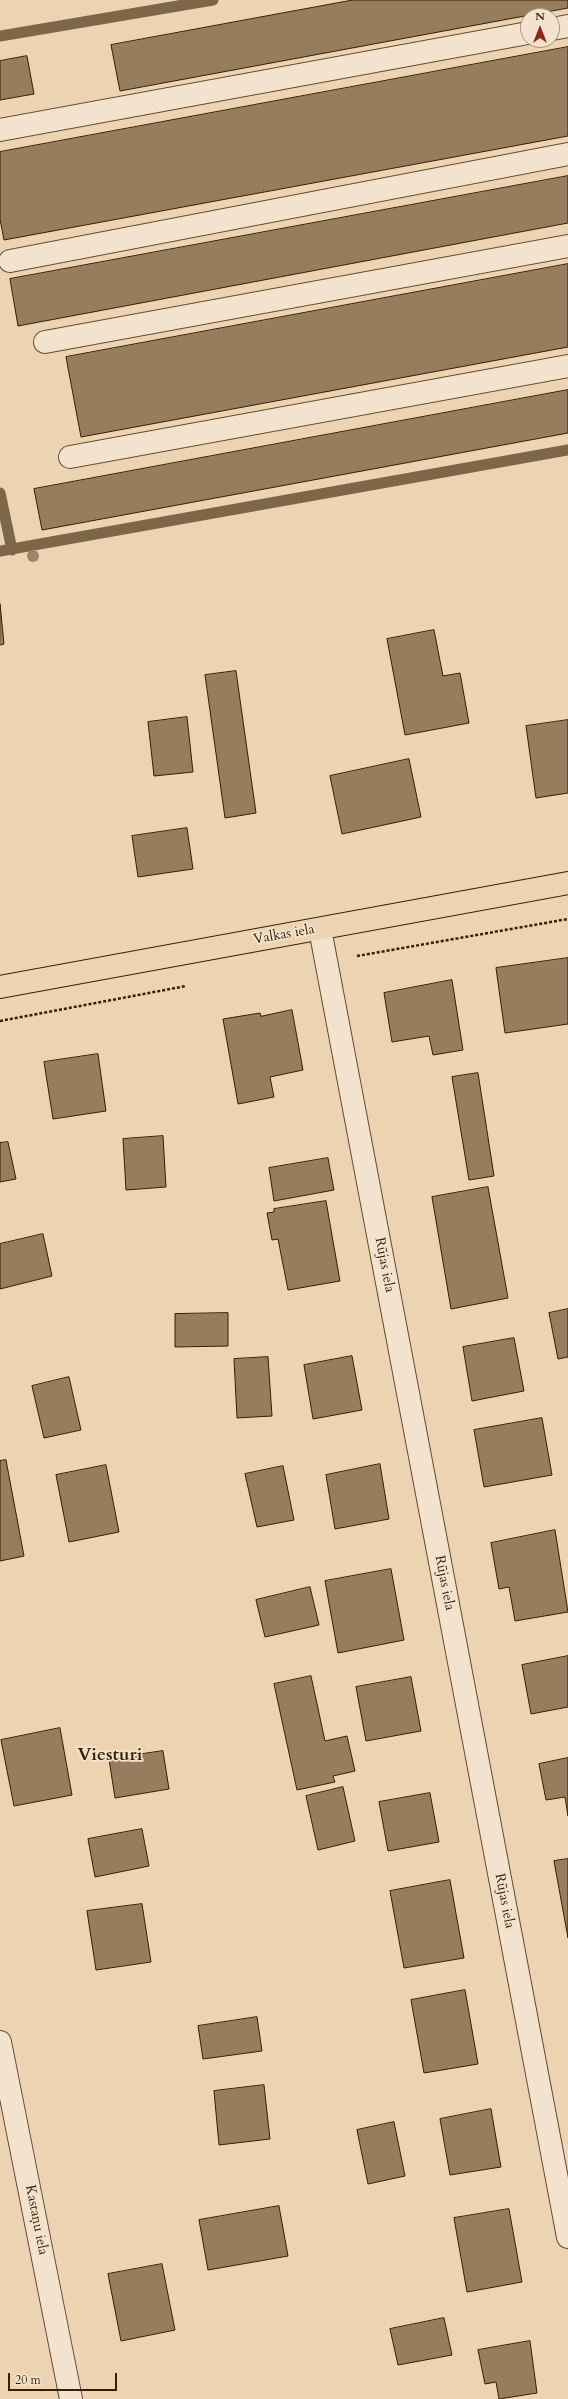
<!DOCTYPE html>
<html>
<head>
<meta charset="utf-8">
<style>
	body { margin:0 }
	#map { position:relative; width:568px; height:2399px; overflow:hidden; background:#ecd4b3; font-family:Cardo,serif }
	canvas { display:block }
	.north { position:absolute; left:520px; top:8px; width:40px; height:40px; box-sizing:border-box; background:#f3e3ce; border:1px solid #a7957c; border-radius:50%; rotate:0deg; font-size:11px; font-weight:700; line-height:16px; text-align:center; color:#361f02 }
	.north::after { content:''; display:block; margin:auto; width:14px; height:18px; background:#8f2418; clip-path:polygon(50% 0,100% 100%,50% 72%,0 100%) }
	.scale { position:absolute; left:8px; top:2373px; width:109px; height:18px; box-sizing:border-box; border:2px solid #361f02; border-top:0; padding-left:5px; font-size:12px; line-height:14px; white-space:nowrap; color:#361f02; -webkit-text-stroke:3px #f3e3ce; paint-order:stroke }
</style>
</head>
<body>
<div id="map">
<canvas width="568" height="2399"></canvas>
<div class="north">N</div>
<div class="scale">20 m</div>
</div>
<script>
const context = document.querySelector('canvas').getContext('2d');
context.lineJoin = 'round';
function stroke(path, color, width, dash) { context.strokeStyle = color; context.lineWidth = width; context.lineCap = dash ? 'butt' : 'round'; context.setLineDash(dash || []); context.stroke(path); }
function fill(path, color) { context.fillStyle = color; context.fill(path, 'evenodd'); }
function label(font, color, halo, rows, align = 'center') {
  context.font = font + ' Cardo,serif'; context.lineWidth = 3.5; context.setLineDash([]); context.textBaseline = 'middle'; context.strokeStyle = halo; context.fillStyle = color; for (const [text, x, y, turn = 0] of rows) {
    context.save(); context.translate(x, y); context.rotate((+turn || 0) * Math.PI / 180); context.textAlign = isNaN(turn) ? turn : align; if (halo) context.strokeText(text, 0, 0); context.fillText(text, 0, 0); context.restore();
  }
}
const stream = new Path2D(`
	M0 36 213 0
	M0 493 12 550
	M0 551 568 450`);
const building = new Path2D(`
	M353 0H568V8L120 91 111 45Z
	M568 47V136L4 240 0 219V152Z
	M27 56 34 94 0 100V61Z
	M568 176V223L18 326 10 279Z
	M568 264V347L81 437 66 357Z
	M568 390V433L42 530 34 489Z
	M0 604 4 644 0 645Z
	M434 630 443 676 460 673 469 723 405 735 387 639Z
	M236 671 256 813 225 818 205 675Z
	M187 717 193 772 154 776 148 722Z
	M568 720V793L536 798 526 726Z
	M409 759 421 817 342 834 330 776Z
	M187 828 193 869 138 877 132 836Z
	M568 958V1024L505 1033 496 968Z
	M452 980 463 1050 433 1055 429 1036 392 1042 384 993Z
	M292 1010 303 1070 270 1077 274 1097 238 1104 223 1019 260 1013 261 1016Z
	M98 1054 106 1111 53 1119 44 1062Z
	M478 1073 494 1176 469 1180 452 1077Z
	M163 1136 166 1187 126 1190 123 1139Z
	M8 1142 16 1179 0 1182V1143Z
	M328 1158 334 1190 274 1201 269 1168Z
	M488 1187 508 1298 451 1309 432 1197Z
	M326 1201 340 1281 288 1290 278 1239 272 1240 267 1213 274 1212V1209Z
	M43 1234 52 1276 0 1289V1244Z
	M568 1309V1357L558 1359 549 1313Z
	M228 1313V1346L175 1347V1314Z
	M514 1338 524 1391 472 1401 463 1347Z
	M352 1356 362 1410 313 1419 304 1365Z
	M268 1357 272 1416 237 1418 234 1359Z
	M69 1377 81 1430 44 1438 32 1386Z
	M542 1418 552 1475 484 1487 474 1430Z
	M6 1460 24 1556 0 1561V1461Z
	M380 1464 389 1519 335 1529 326 1475Z
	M106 1465 119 1532 69 1542 56 1475Z
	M283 1466 294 1520 257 1527 245 1474Z
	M555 1530 568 1612 515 1621 509 1587 499 1589 491 1543Z
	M391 1569 404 1640 338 1653 325 1581Z
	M310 1587 319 1625 265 1637 256 1600Z
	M568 1656V1707L531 1714 522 1665Z
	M311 1676 325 1741 347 1736 355 1771 333 1776 335 1782 297 1790 274 1684Z
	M411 1677 421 1731 366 1741 356 1687Z
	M60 1728 72 1795 14 1806 1 1740Z
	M163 1751 169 1789 115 1798 109 1759Z
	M568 1758V1816L565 1797 546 1800 539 1764Z
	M343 1787 355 1841 318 1850 306 1796Z
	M430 1793 439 1842 388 1851 379 1802Z
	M142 1829 149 1866 95 1877 88 1839Z
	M568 1859V1938L554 1861Z
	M450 1880 464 1958 404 1968 390 1891Z
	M142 1904 151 1962 96 1970 87 1911Z
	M465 1990 478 2064 424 2073 411 2000Z
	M257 2017 262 2051 203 2059 198 2026Z
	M264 2085 270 2139 219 2145 214 2091Z
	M491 2109 501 2167 450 2175 440 2119Z
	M394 2122 405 2176 368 2184 357 2130Z
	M279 2206 288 2256 208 2270 199 2220Z
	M509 2209 522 2282 467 2292 454 2218Z
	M162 2264 175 2330 121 2341 108 2274Z
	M444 2318 452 2355 398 2365 390 2329Z
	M530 2341 537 2393 499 2399 496 2382 485 2384 478 2350Z`);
const path = new Path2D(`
	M357 956 568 919
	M0 1021 186 986`);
const minor = new Path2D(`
	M552 29 568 26
	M0 130 528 33
	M10 261 568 154
	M45 342 568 246
	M70 457 568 366
	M320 929 568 2237
	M0 2042 71 2399`);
const major = new Path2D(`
	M0 987 568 883`);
const trees = [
	[33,556]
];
const streetNames = [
	["Valkas iela",284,935,-10],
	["Rūjas iela",384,1265,79],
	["Rūjas iela",444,1583,79],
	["Rūjas iela",504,1901,79],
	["Kastaņu iela",36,2220,79]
];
const districtNames = [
	["Viesturi",110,1756]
];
stroke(stream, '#7e6648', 11);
fill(building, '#957d5e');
stroke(building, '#361f02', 1);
stroke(minor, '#644c2e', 24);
stroke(major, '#361f02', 24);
stroke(path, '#361f02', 2.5, [3, 2]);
stroke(minor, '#f3e3ce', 22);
stroke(major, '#ecd4b3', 22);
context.fillStyle = '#9d8566';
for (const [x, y] of trees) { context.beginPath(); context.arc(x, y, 6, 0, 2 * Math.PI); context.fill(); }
label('14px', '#361f02', '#f3e3ce', streetNames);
label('bold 18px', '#361f02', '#f3e3ce', districtNames);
</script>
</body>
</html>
